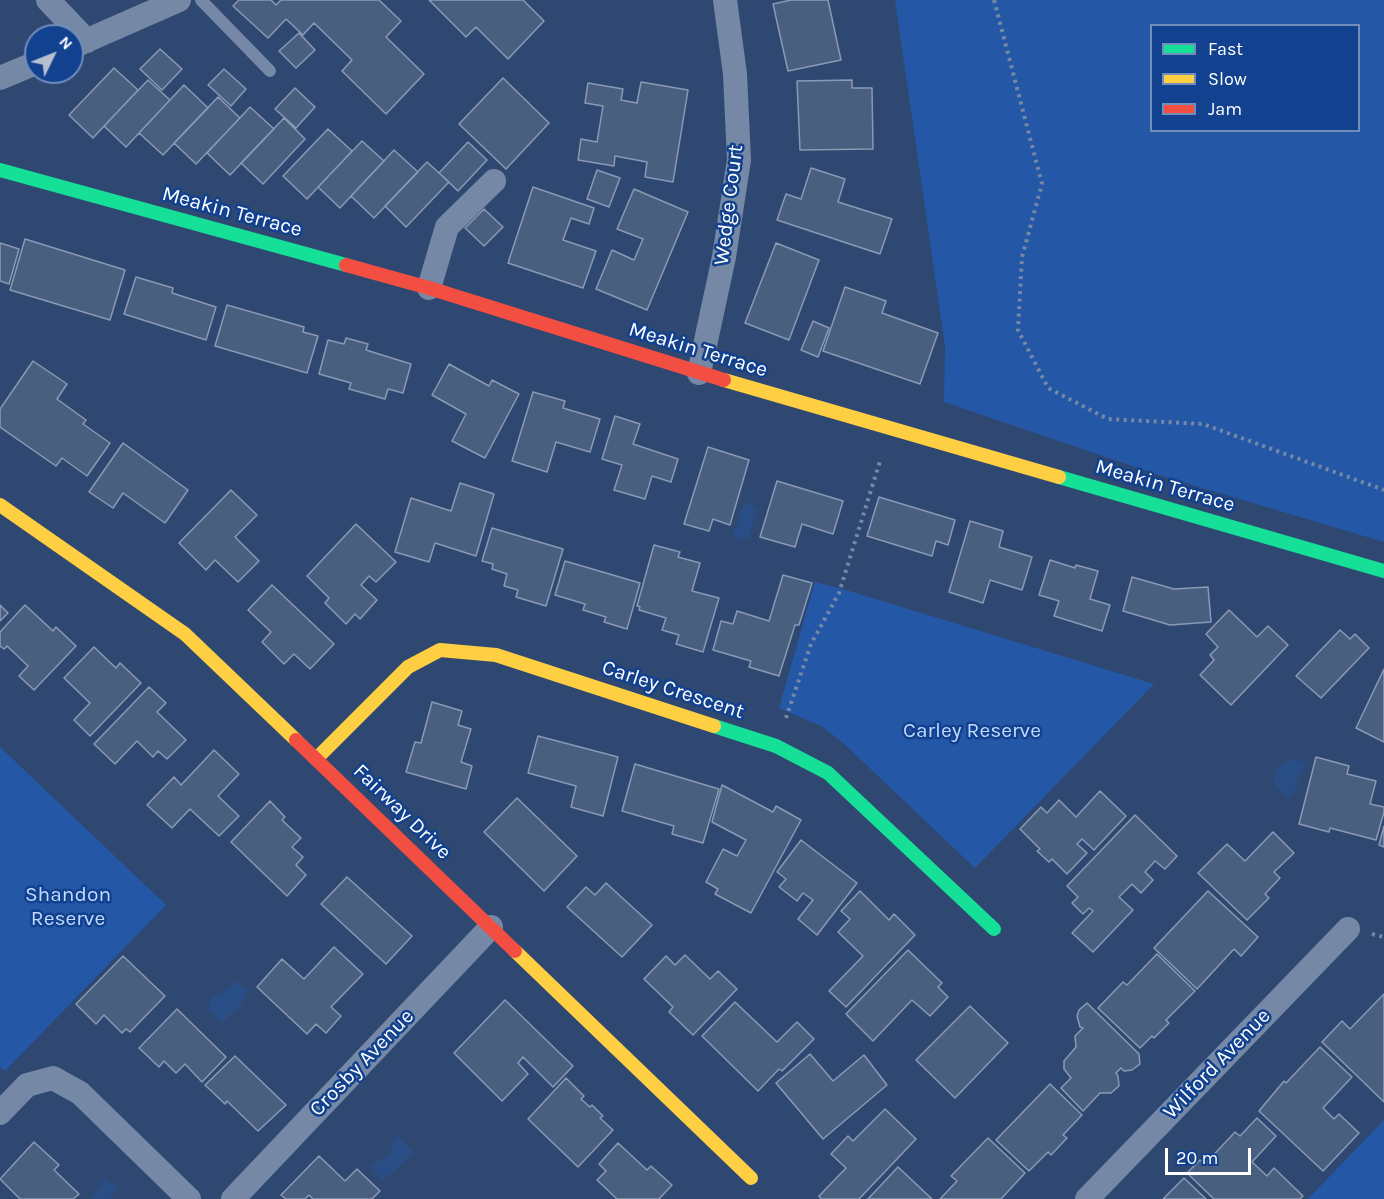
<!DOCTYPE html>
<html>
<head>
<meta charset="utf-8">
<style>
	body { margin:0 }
	#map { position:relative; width:1384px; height:1199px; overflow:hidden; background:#2e4872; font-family:Karla,sans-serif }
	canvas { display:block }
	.legend { position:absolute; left:1150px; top:24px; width:210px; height:108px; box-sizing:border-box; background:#11418f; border:2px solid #708dbc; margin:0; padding:8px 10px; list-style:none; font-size:18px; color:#fff }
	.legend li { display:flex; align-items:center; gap:12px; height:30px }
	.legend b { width:30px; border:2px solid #708dbc }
	.north { position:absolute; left:24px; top:24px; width:60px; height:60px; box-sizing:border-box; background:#11418f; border:2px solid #708dbc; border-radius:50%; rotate:47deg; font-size:16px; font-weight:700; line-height:24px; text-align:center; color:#fff }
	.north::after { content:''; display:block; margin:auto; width:21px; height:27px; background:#b6bfce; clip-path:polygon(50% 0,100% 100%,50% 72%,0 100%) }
	.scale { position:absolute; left:1165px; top:1148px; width:86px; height:27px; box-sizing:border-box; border:3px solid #fff; border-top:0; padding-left:8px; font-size:18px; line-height:21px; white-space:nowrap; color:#fff; -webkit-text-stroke:4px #11418f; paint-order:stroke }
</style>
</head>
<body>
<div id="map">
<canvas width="1384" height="1199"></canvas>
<ul class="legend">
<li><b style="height:8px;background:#16e098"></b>Fast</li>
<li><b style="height:8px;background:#ffcf43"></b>Slow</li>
<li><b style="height:8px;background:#f24e42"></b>Jam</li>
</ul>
<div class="north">N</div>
<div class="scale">20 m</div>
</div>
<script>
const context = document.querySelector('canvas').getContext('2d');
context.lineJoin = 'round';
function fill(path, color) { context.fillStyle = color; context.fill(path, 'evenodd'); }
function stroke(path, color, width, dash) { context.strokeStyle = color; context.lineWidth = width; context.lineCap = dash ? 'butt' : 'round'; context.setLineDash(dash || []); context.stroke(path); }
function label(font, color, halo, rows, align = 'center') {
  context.font = font + ' Karla,sans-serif'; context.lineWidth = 5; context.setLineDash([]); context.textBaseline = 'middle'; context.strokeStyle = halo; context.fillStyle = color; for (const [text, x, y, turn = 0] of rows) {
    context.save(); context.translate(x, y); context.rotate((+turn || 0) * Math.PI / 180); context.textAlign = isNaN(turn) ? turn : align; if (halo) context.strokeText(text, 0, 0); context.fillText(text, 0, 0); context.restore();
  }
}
const green = new Path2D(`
	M895 0H1384V542L1159 475 944 402 945 346ZM1152 26H1358V130H1152Z
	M815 582 846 590 1154 684 975 868 841 741 821 726 779 708Z
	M0 747 166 905 5 1071 0 1067Z
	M1384 1120V1199H1308Z`);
const water = new Path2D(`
	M747 503H752L758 511 753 521 749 538 739 541 732 533 739 522 740 511Z
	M1291 759 1302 761 1305 767 1296 782 1295 792 1291 796 1285 797 1273 782C1275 769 1279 765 1291 759Z
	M235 980 248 991 239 1008 221 1023 216 1016 208 1011 211 997C222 994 228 990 235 980Z
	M399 1137 414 1153 383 1181 371 1167 374 1162C387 1159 394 1151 393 1138Z
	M104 1179 119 1188 110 1199H91Z`);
const building = new Path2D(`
	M239 0H271L276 5 281 0H379L401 21 386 37 424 74 386 114 342 71 352 60 314 23 303 35 286 19 268 38 233 6Z
	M429 0H523L544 21 508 59 476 27 466 37Z
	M791 0H828L841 60 788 71 773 4Z
	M299 33 315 50 296 68 279 51Z
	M160 49 182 69 162 90 140 69Z
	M114 68 138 90 93 138 69 115Z
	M224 69 246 89 231 106 208 85Z
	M503 78 549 123 506 169 459 124Z
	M148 80 170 100 126 147 104 126Z
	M852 80V88H872L873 149 800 150 797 81Z
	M641 82 688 90 673 182 645 177 647 162 615 156 614 166 578 160 581 139 597 142 603 106 585 103 588 83 623 89 621 100 637 103Z
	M184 85 208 108 163 155 139 133Z
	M295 88 315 107 296 128 275 109Z
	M218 97 240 118 196 164 174 143Z
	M250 107 274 129 230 175 207 153Z
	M284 118 305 139 263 184 241 163Z
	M328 129 352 151 307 199 283 176Z
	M362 141 384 161 340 208 318 187Z
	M468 142 487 160 458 191 439 173Z
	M394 150 418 172 374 218 351 196Z
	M427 162 449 182 406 227 385 206Z
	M811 168 845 179 838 202 892 219 880 254 777 220 786 194 801 199Z
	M597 170 620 178 609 207 587 199Z
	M533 187 594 208 589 224 571 218 563 240 596 251 583 288 508 263Z
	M634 189 688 212 647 310 596 289 612 250 634 260 643 239 617 229Z
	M484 209 503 227 484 246 465 228Z
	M25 239 125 270 110 320 10 290Z
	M0 243 19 249 9 284 0 281Z
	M776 243 819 260 789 340 745 323Z
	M136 277 173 288 172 293 216 307 206 340 124 314Z
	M845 287 886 301 882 313 938 333 920 384 823 351Z
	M227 305 304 327 303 332 318 336 307 373 215 346Z
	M813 321 829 328 818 357 801 350Z
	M346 338 368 344 366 350 411 364 403 393 388 389 385 399 349 389 351 383 319 374 328 340 344 344Z
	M33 361 67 384 57 399 86 420 83 424 110 443 87 476 62 458 56 466 0 427V409Z
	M449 364 489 386 492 380 519 394 485 458 452 441 466 414 432 395Z
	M533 392 565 401 563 408 600 419 590 452 556 442 547 472 512 461Z
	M615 416 640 424 633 444 678 459 671 482 652 476 645 499 614 490 622 465 602 459Z
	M123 443 188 490 165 523 123 493 113 508 89 492Z
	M708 447 749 460 730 525 713 519 709 531 684 524Z
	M777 481 843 501 833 534 802 524 795 547 760 537Z
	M460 483 494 494 476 556 435 543 429 562 395 552 411 498 451 511Z
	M231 490 257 515 235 537 259 561 238 582 215 560 206 570 179 543Z
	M879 497 955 520 948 545 936 541 932 556 867 536Z
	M970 521 1003 531 999 547 1032 557 1022 590 990 580 983 603 949 592Z
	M356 524 396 562 376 582 369 576 361 585 377 600 360 619 355 614 346 624 325 603 329 598 307 576Z
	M492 528 563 549 546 606 516 597 518 590 504 586 507 574 492 569 493 564 482 561Z
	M654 545 680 552 678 557 700 563 692 591 719 598 703 652 676 644 679 635 662 630 666 618 639 610 640 607 637 606Z
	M1050 560 1075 568 1076 565 1098 571 1090 599 1110 605 1102 631 1054 616 1059 601 1039 595Z
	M565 561 640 583 627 629 604 622 606 617 583 610 585 604 555 595Z
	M783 575 812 583 799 625H795L779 676 749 667 751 661 713 650 721 621 733 624 737 611 769 621Z
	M1132 577 1174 589 1208 587 1211 622 1170 625 1123 611Z
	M272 585 334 644 310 669 294 654 284 664 262 642 271 632 248 610Z
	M0 605 8 613 0 621Z
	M25 605 53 631 56 627 76 646 34 690 19 676 28 666 7 646 4 649 0 646V632Z
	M1229 610 1257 637 1268 626 1288 645 1231 705 1200 675 1214 660 1210 655 1218 647 1206 634Z
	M1340 630 1350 639 1355 634 1369 648 1321 698 1296 676Z
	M94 647 116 668 120 663 141 683 90 736 74 720 90 703 64 678Z
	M1384 669V742L1356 728Z
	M149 687 166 703 157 712 186 740 167 759 158 751 153 757 137 741 115 764 94 744Z
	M432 702 462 711 458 725 471 729 461 762 472 766 466 789 406 772 415 742 421 743Z
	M538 736 618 757 603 816 571 807 576 786 528 773Z
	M214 750 239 774 218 796 239 816 219 836 190 809 172 828 147 805 174 777 181 785Z
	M1316 757 1349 766 1347 774 1376 781 1370 804 1384 807V812L1376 840 1330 828 1329 832 1299 824Z
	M635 764 719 789 703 843 672 834 674 826 622 811Z
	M722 785 773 812 776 806 801 820 751 913 715 894 718 889 706 882 723 849 737 856 746 840 712 822Z
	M1100 791 1126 816 1094 850 1082 839 1077 844 1087 853 1067 874 1052 859 1049 862 1037 851 1040 849 1020 829 1041 807 1047 813 1059 800 1076 817Z
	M517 798 577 856 544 891 484 832Z
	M270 801 285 817 282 820 301 838 292 847 303 857 296 865 306 875 287 896 231 842Z
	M1135 815 1177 856 1165 869 1155 861 1145 872 1153 880 1141 893 1132 884 1119 897 1133 910 1093 952 1072 933 1093 911 1089 908 1083 914 1072 903 1078 897 1067 886Z
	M1384 826V847L1379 845Z
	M1273 832 1294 853 1274 872 1280 878 1265 894 1269 898 1247 920 1198 873 1227 844 1245 861Z
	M801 840 857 883 817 935 798 919 813 900 803 893 797 901 779 887 786 879 777 872Z
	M347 877 412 936 386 964 321 904Z
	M606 883 652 925 622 957 567 907 586 887 595 895Z
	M860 891 889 920 894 914 915 935 846 1007 829 991 863 956 838 932 850 919 841 911Z
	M1208 891 1258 937 1241 956 1234 949 1197 989 1154 948Z
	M334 947 363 974 331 1007 341 1016 326 1033 316 1024 307 1034 257 987 282 959 304 979Z
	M908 950 942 983 938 987 948 997 930 1016 912 1000 873 1041 846 1014Z
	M1157 954 1195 991 1166 1020 1169 1023 1154 1038 1152 1036 1140 1048 1098 1008 1123 982 1127 985Z
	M685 955 710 979 718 971 737 989 693 1035 669 1012 673 1007 644 979 666 956 675 965Z
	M123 956 165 996 130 1032 126 1029 122 1033 104 1015 96 1024 76 1004Z
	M1384 994V1102L1322 1042 1342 1021 1350 1029Z
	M505 1000 573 1066 553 1087 523 1057 518 1063 528 1074 502 1101 454 1053Z
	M735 1002 777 1042 797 1022 814 1039 782 1071 779 1069 758 1091 702 1036Z
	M1087 1003 1139 1054 1140 1064 1132 1070 1124 1071 1121 1068 1116 1073 1118 1076 1119 1086 1111 1093H1100L1083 1111 1061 1088 1071 1078 1064 1069V1061L1076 1047 1075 1036 1083 1028 1080 1027 1077 1016 1079 1010Z
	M970 1006 1008 1043 955 1098 916 1060Z
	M177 1009 226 1057 202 1082 185 1064 176 1073 164 1061 159 1067 139 1048Z
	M1320 1047 1352 1077 1323 1108 1334 1119 1339 1114 1359 1133 1323 1171 1259 1111 1284 1081 1286 1083Z
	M810 1054 833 1081 864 1055 887 1085 823 1139 776 1083Z
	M235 1056 286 1105 258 1131 227 1101 225 1104 205 1085Z
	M566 1078 584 1096 581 1099 590 1107 592 1105 603 1116 600 1118 613 1130 578 1167 528 1119Z
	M1050 1084 1082 1115 1063 1135 1067 1138 1051 1155 1048 1152 1029 1171 996 1140Z
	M885 1109 916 1139 859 1199H821L819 1196 846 1168 831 1154 848 1136 853 1141Z
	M1257 1118 1276 1136 1252 1162 1267 1176 1274 1168 1303 1196 1300 1199H1214L1187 1173 1200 1160 1205 1164 1235 1132 1240 1136Z
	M988 1138 1025 1173 1001 1199H940L957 1181 951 1176Z
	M34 1142 59 1165 54 1170 79 1194 73 1199H20L0 1179Z
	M618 1143 647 1170 651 1166 672 1185 659 1199H617L597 1180 606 1171 599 1164Z
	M319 1156 345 1181 357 1169 380 1191 372 1199H313L309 1195 305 1199H286L281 1195Z
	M898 1167 932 1199H868Z
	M1184 1178 1206 1199H1163Z`);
const path = new Path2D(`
	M994 0 1042 184 1022 257 1018 330 1048 388 1108 419 1203 424 1384 490
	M786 718 811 644 839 593 881 458
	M1372 934 1384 937`);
const lane = new Path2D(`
	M201 0 270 71`);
const street = new Path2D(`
	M48 0 87 41
	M72 47 179 0
	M0 78 36 63
	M429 288 447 227 494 181
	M699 373 724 257 739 160 735 74 725 0
	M0 1113 27 1085 53 1078 80 1093 189 1199
	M233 1199 491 927
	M1087 1199 1348 929`);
const fast = new Path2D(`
	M0 170 346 265
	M1059 477 1384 571
	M714 726 776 746 828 773 994 929`);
const slow = new Path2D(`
	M724 380 1059 477
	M0 505 185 634 296 740
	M316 759 408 667 440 650 496 655 714 726
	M515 951 751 1178`);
const jam = new Path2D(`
	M346 265 429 288 724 380
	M296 740 515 951`);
const streetNames = [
	["Wedge Court",729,205,-83],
	["Meakin Terrace",232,212,15],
	["Meakin Terrace",698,350,17],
	["Meakin Terrace",1165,486,16],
	["Carley Crescent",673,690,18],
	["Fairway Drive",402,812,44],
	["Crosby Avenue",362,1063,-46],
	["Wilford Avenue",1217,1064,-46]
];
const parkNames = [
	["Carley Reserve",972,731],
	["Shandon",68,895],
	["Reserve",68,919]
];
fill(green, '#2458a7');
fill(water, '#294d85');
fill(building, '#495f80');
stroke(building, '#8a9ab4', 1.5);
stroke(path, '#7589a6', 4, [3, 4.5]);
stroke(lane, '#7589a6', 12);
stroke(street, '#7589a6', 24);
stroke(fast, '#16e098', 14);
stroke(slow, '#ffcf43', 14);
stroke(jam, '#f24e42', 14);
label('21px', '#fff', '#11418f', streetNames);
label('21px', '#c2dafd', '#11418f', parkNames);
</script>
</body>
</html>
